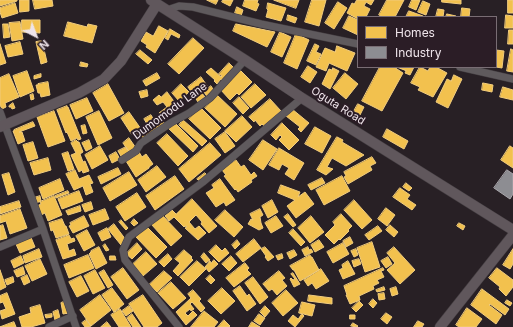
<!DOCTYPE html>
<html>
<head>
<meta charset="utf-8">
<style>
	body { margin:0 }
	#map { position:relative; width:513px; height:327px; overflow:hidden; background:#282025; font-family:Inter,sans-serif }
	canvas { display:block }
	.legend { position:absolute; left:357px; top:16px; width:140px; height:52px; box-sizing:border-box; background:#2b1d26; border:1px solid #796d74; margin:0; padding:5px 7px; list-style:none; font-size:12px; color:#eee4ea }
	.legend li { display:flex; align-items:center; gap:8px; height:20px }
	.legend b { width:20px; border:1px solid #796d74 }
	.north { position:absolute; left:16px; top:16px; width:40px; height:40px; -webkit-text-stroke:3px #2b1d26; paint-order:stroke; rotate:138deg; font-size:11px; font-weight:700; line-height:16px; text-align:center; color:#eee4ea }
	.north::after { content:''; display:block; margin:auto; width:14px; height:18px; background:#eee4ea; clip-path:polygon(50% 0,100% 100%,50% 72%,0 100%) }
</style>
</head>
<body>
<div id="map">
<canvas width="513" height="327"></canvas>
<ul class="legend">
<li><b style="height:11px;background:#f2c14e"></b>Homes</li>
<li><b style="height:11px;background:#8d8d92"></b>Industry</li>
</ul>
<div class="north">N</div>
</div>
<script>
const context = document.querySelector('canvas').getContext('2d');
context.lineJoin = 'round';
function fill(path, color) { context.fillStyle = color; context.fill(path, 'evenodd'); }
function stroke(path, color, width, dash) { context.strokeStyle = color; context.lineWidth = width; context.lineCap = dash ? 'butt' : 'round'; context.setLineDash(dash || []); context.stroke(path); }
function label(font, color, halo, rows, align = 'center') {
  context.font = font + ' Inter,sans-serif'; context.lineWidth = 4; context.setLineDash([]); context.textBaseline = 'middle'; context.strokeStyle = halo; context.fillStyle = color; for (const [text, x, y, turn = 0] of rows) {
    context.save(); context.translate(x, y); context.rotate((+turn || 0) * Math.PI / 180); context.textAlign = isNaN(turn) ? turn : align; if (halo) context.strokeText(text, 0, 0); context.fillText(text, 0, 0); context.restore();
  }
}
const homes = new Path2D(`
	M0 0H17V1L0 6Z
	M20 0H29V11L20 12Z
	M33 0H52L53 6 35 9Z
	M207 0H218L216 4Z
	M223 0H233L230 6 222 2Z
	M245 0H258L257 3 259 4 256 11 243 6Z
	M274 0H299L296 8Z
	M312 0H326L319 26 305 22Z
	M357 0H374L371 5 366 2 364 6 370 9 366 17H358V19L347 13 352 3 354 4Z
	M387 0H404L395 17H383L379 15Z
	M412 0H420L416 10 409 7Z
	M442 0H461V4L442 2Z
	M508 0H513V13H508Z
	M423 1 430 4 426 15 418 12Z
	M338 2 347 8 334 29 325 23Z
	M15 3 18 13 2 18 0 12V8Z
	M268 3 286 8 281 21 266 17 268 10 267 9Z
	M237 7 243 10 241 16 235 13Z
	M462 8 470 9 469 17H461Z
	M438 9 444 10 443 17H436Z
	M409 11 423 16 422 17H406Z
	M447 14 456 16V17H446Z
	M288 15 297 18 295 23 287 20Z
	M506 15 513 16V28H505Z
	M349 16 358 20V35L343 28Z
	M22 20H40V33L22 32Z
	M20 22 23 39 12 41 9 23Z
	M68 22 87 27 88 24 97 26 92 43 64 36Z
	M3 24H8L10 37 4 38Z
	M236 24 275 32 267 47 233 31Z
	M159 26 168 31 155 53 146 47 147 45 141 41 146 32 153 36Z
	M170 29 180 35 179 38 171 34 168 40 165 38Z
	M509 30H513V44H508Z
	M280 32 291 37 282 57 271 52Z
	M296 34 309 40 297 69 284 63Z
	M193 38 204 48 179 74 168 64Z
	M42 41 47 62 41 64 36 42Z
	M20 42 23 54 8 57 5 46Z
	M0 44 6 63 0 65Z
	M315 44 319 46 316 52 321 54 316 65 307 61Z
	M337 46 355 53 347 71 329 63 326 71 316 67 325 48 335 52Z
	M511 49 513 50V72L507 71Z
	M140 50 152 60 148 64 136 54Z
	M496 50 504 51 502 68 496 67Z
	M81 62 88 64 87 67 80 66Z
	M229 63 234 68 224 82 221 79 217 84 214 81 215 80 206 72 211 68 221 77 222 76 219 74Z
	M308 66 317 72 310 83 301 77Z
	M380 67H394L403 73 382 111 362 101Z
	M397 67H414L410 75 405 73 406 71Z
	M420 67 428 71 430 67H436L447 73 433 97 418 90 420 87 411 83Z
	M333 68 339 71 330 89 322 84 329 69 332 70Z
	M240 70 252 82 239 95 237 93 230 100 220 89Z
	M27 71 34 91 20 97 13 76Z
	M157 73 160 78 146 86 143 81Z
	M345 73 358 84 346 99 333 88Z
	M9 74 19 97 5 103 6 107 2 109 0 105V78Z
	M41 74V77L34 79V76Z
	M454 75 462 79 448 108 436 102 447 79 451 81Z
	M201 77 208 87 201 92 205 97 198 102 188 87Z
	M48 82 50 95 41 97 40 93H38L36 85H38V84Z
	M483 83 493 85 492 92 482 90Z
	M108 84 124 113 109 121 93 93Z
	M181 84 189 92 179 101 172 93Z
	M255 84 266 95 251 108 241 97Z
	M211 86 215 92 208 98 204 92Z
	M503 87 513 90V100L500 97Z
	M147 90 148 96 141 98 139 92Z
	M167 92 179 108 164 119 159 113 167 107 163 102 157 105 153 100 159 95 161 97Z
	M33 94 34 99 31 100 30 95Z
	M217 95 237 114 225 127 205 108Z
	M239 97 249 108 243 114 233 103Z
	M87 98 93 111 76 119 70 105Z
	M270 99 281 111 264 126 262 124 260 126 255 120 254 122 249 117Z
	M13 103 15 108 12 109 11 107H9V106Z
	M358 104 364 107 360 115 354 111Z
	M67 106V107H68L81 139 78 140 77 138 71 141 67 132 66 133 57 110Z
	M200 107 221 128 210 139 189 119Z
	M292 109 309 123 301 132 298 129 300 127 286 116Z
	M54 111 65 141 48 147 37 117Z
	M99 111 112 138 98 145 86 117Z
	M129 112 141 129 132 135 121 118Z
	M151 115 154 120 147 124 144 119Z
	M242 116 252 127 236 142 225 131Z
	M160 117 165 124 141 142 135 135Z
	M183 120 207 141 202 146 179 125Z
	M33 122 35 126 19 132H22L25 141 18 144 13 131H14V130Z
	M174 122 198 146 193 152 168 128Z
	M282 123 299 140 289 150 279 140 282 137 280 135 276 140 271 135Z
	M85 125 87 133 83 134 81 126Z
	M315 127 331 136 322 153 305 144Z
	M387 129 408 141 404 149 383 137Z
	M225 132 235 146 225 153 215 139Z
	M167 134 188 156 178 166 157 143Z
	M337 137 343 140 342 142 364 155 346 166 332 158 327 167 333 169 326 175 317 170Z
	M129 138 136 148 129 152 123 143Z
	M76 140 78 142H79L83 152 80 154 83 162 85 161 89 171 83 173 82 170 79 172 71 155 76 153 71 143Z
	M89 140 92 148 86 151 82 143Z
	M263 140 277 149 263 170 249 160Z
	M33 142 38 158 28 161 23 145Z
	M210 143 221 155 189 182 179 169Z
	M100 146 108 160 92 169 85 155Z
	M510 146 513 148V168L501 160Z
	M126 147 130 153 122 158 118 151Z
	M279 148 304 163 294 180 285 174 289 168 282 164 279 170 269 165Z
	M68 152 74 169 68 171 62 154Z
	M116 152 120 159 112 163 109 156Z
	M139 152 142 157 146 154 153 164 149 167V168L136 177 126 161Z
	M372 157 376 163 370 166 372 170 348 184 344 177 346 176 344 172Z
	M48 158 51 170 34 175 30 163Z
	M236 160 241 167 244 165 251 175 254 172 257 176 251 180 252 182 238 192 236 189 235 190 224 176 226 175 222 170Z
	M157 166 166 177 146 192 138 180Z
	M118 168 121 174 101 184 98 177Z
	M75 170 79 179 89 175 93 183 90 184 93 192 86 195 83 186 74 190 66 174Z
	M129 172 137 185 110 201 103 188Z
	M9 173 15 192 8 195 2 175Z
	M205 173 207 175 199 181 197 179Z
	M175 176 184 189 155 210 146 196Z
	M342 176 350 191 324 205 316 190Z
	M322 178 325 183 311 190 308 185Z
	M60 179 64 190 43 199 39 188Z
	M220 179 235 200 226 206 224 202 216 207 206 193 214 188 212 185Z
	M406 183 412 188 409 191 403 187Z
	M281 185 300 192 298 197 305 192 314 204 296 218 287 206 295 200 278 193Z
	M400 188 410 195 407 199 416 205 412 210 393 197Z
	M68 191 69 193 56 198 55 196Z
	M79 191 83 201 62 209 58 199Z
	M137 193 146 207 125 221 116 207Z
	M40 196 41 201 36 203 34 198Z
	M54 196 62 215 48 221 45 213 41 215 37 206 41 204 40 202Z
	M192 199 217 226 209 233 201 224 202 222 196 215 189 222 195 229 199 226 206 233 198 240 185 228 187 227 185 226 184 227 174 217 169 221 165 216 172 210 176 214Z
	M272 200 278 212 268 218 262 206Z
	M354 200 372 220 362 229 344 210Z
	M19 201 21 207 0 214V207Z
	M91 202 93 209 85 212 82 205Z
	M80 206 81 211 68 215 66 211Z
	M386 208 395 215 387 226 378 219Z
	M20 209 27 228 10 234 6 221 0 223V216Z
	M105 209 109 219 93 225 89 215Z
	M260 209 263 215 260 217 261 223 263 228 259 230 248 224 251 219 253 220 250 214Z
	M225 210 243 227 234 237 215 220Z
	M161 214 182 236 171 246 151 224Z
	M288 214 296 225 293 227 284 217Z
	M341 214 352 226 348 230 349 231 340 240 339 239 334 244 325 235 335 225 333 222Z
	M84 216 89 226 73 233 69 226 71 225 70 223Z
	M276 216 283 226 271 233 265 223Z
	M311 216 324 232 310 243 298 228Z
	M62 219 65 226H66L69 234 56 238 53 230 51 231 49 223Z
	M134 219 138 223 134 226 131 223Z
	M121 220 128 228 126 230 119 222Z
	M459 223 465 226 463 230 457 226Z
	M114 224 126 240 121 245 108 229Z
	M3 225 7 238 0 240V226Z
	M390 225 398 232 394 237 386 230Z
	M146 226 167 247 156 258 136 237Z
	M378 226 382 231 369 240 365 235Z
	M107 228 111 237 102 241 98 233Z
	M293 229 305 242 301 246 289 233Z
	M87 230 95 245 84 251 76 236Z
	M30 235 35 247 20 253 15 242Z
	M69 235 71 239 74 238 75 241 67 244 69 251 74 249 76 255 63 259 56 240Z
	M350 237 353 243 346 247 343 241Z
	M254 239 261 248 243 262 236 254Z
	M237 240 240 244 235 249 232 245Z
	M319 240 324 247 315 252 311 245Z
	M372 242 380 267 365 272 357 248Z
	M137 243 142 249 132 259 126 254Z
	M343 243 349 254 333 263 327 252Z
	M105 244 109 250 106 251 103 246Z
	M216 245 222 251 225 248 229 253 219 262 209 252Z
	M99 247 107 263 96 269 89 254 91 252V251Z
	M265 247 274 257 268 261 265 257 266 256 261 249Z
	M308 247 309 250 311 249 313 252 305 256 302 250Z
	M394 247 415 270 400 284 387 270 395 263 387 253Z
	M39 249 42 257 25 263 23 256Z
	M356 249 358 255 354 257 351 251Z
	M513 249V264L510 269 503 265Z
	M184 250 192 257 191 258 193 260 178 276 173 271 180 263 175 259Z
	M294 250 297 255 290 259 287 253Z
	M146 252 157 264 143 276 133 264Z
	M204 253 210 260 206 263 201 257Z
	M168 254 172 259 164 267 159 262Z
	M282 254 283 258 278 260 276 256Z
	M88 255 94 268 69 278 64 265Z
	M310 255 311 257H312L319 270 300 281 294 270H293L290 266Z
	M21 256 24 263 14 268 11 261Z
	M110 256H115L116 260H110Z
	M231 256 237 263 229 271 222 264Z
	M388 257 392 264 386 268 381 261Z
	M40 259 47 274 32 281 25 266Z
	M359 259 361 264 354 267 352 261Z
	M214 260 218 264 209 272 205 267 210 261 211 263Z
	M197 261 206 269 189 286 180 277Z
	M348 261 355 274 343 279 339 270 343 268 342 265Z
	M245 263 249 268 247 270 251 274 234 287 226 278Z
	M23 267 25 274 17 277 14 271Z
	M123 268 139 290 127 299 111 277Z
	M383 268 384 270 381 271 384 277 377 280 379 283 373 286 374 289 359 296 360 300 350 304 346 295H347L344 286Z
	M497 268 513 280V287L506 296 499 289 500 287 489 278Z
	M321 269 329 281 316 289 312 283 308 286 304 280Z
	M0 270 6 287 0 290Z
	M95 270 105 288 93 294 84 276Z
	M104 270 113 285 108 288 99 273Z
	M164 271 172 278 157 292 149 285Z
	M279 271 285 278 282 280 287 286 277 295 272 289 269 291 263 284Z
	M293 273 300 284 294 287 290 279 291 278 293 280 295 279 291 274Z
	M27 275 30 282 24 285 21 278Z
	M210 275 215 280 211 284 206 279Z
	M81 276 89 291 77 297 69 282Z
	M13 277 14 282 7 285 5 280Z
	M253 277 268 297 260 304 245 283Z
	M171 282 186 298 173 309 158 293Z
	M240 286 247 296 249 294 256 304 247 311 233 291Z
	M384 287 385 290 377 292 376 290Z
	M396 287 398 294 392 296 390 289Z
	M112 288 124 304 114 312 102 295Z
	M222 288 235 301 221 314 208 301Z
	M482 289 509 309 505 315 490 304 489 305 502 315 496 324 471 305Z
	M193 290 201 299 199 301 205 308 201 312 192 302 190 304 194 309 191 311 190 309 185 313 188 316 193 311 197 315 186 325 176 312 191 298 188 294Z
	M286 290 298 303 283 316 272 303Z
	M7 293 15 314 2 319 0 311 6 309 3 302 0 303V296Z
	M384 293 385 299 379 300 378 294Z
	M100 295 111 310 91 326 80 310Z
	M143 295 162 323 157 327H144L129 304Z
	M309 295 332 298V304L308 301Z
	M373 299 377 303 373 308 369 304Z
	M507 300 512 303 510 306 505 303Z
	M66 301 69 313 63 314 61 303Z
	M359 301 363 305 356 312 352 308Z
	M302 302 315 305 312 316 299 313Z
	M40 305 45 323 31 327H22L19 317 31 313 30 308Z
	M129 306 133 311 126 316 122 311Z
	M265 306 270 311 265 317 260 312Z
	M467 308 482 319 476 327H459L456 325Z
	M120 309 131 327H119L111 315Z
	M58 310 60 318 55 320 53 312Z
	M204 311 218 322 214 327H191Z
	M386 313 392 317 387 324 381 319Z
	M52 314V317L46 318 45 315Z
	M132 314 141 327H133L127 318Z
	M259 314 265 318 260 325 254 321Z
	M302 314 304 316 295 327 288 321 293 315 298 319Z
	M350 315H355V319H350Z
	M86 320 91 326 89 327H85L82 323Z
	M224 320 230 326 229 327H218Z
	M418 321 424 324 422 327H414Z
	M14 322 16 327H0Z
	M107 322 111 327H101Z
	M252 322 260 327H249Z
	M353 323 358 326 357 327 351 326Z`);
const industry = new Path2D(`
	M507 170 513 174V194L510 199 494 188Z`);
const street = new Path2D(`
	M167 10 179 6 193 7 261 24 358 44
	M460 67 513 79
	M0 112 43 229 76 327
	M122 160 136 151 141 143 172 122 189 113 210 98 245 60
	M0 247 43 229
	M49 327 73 316
	M179 327 125 260 123 250 129 237 203 182 302 98`);
const secondary = new Path2D(`
	M151 0 245 60 302 98 513 230
	M0 127 79 93 104 79 121 61 157 4
	M440 327 513 235`);
const streetNames = [
	["Oguta Road",338,106,32],
	["Dumomodu Lane",170,111,-36]
];
fill(homes, '#f2c14e');
stroke(homes, '#f1cc7d', 1);
fill(industry, '#8d8d92');
stroke(industry, '#aaa7ac', 1);
stroke(street, '#443e42', 8);
stroke(secondary, '#443e42', 11);
stroke(street, '#5f5a5d', 7);
stroke(secondary, '#60575c', 10);
label('11px', '#eee4ea', '#2b1d26', streetNames);
</script>
</body>
</html>
